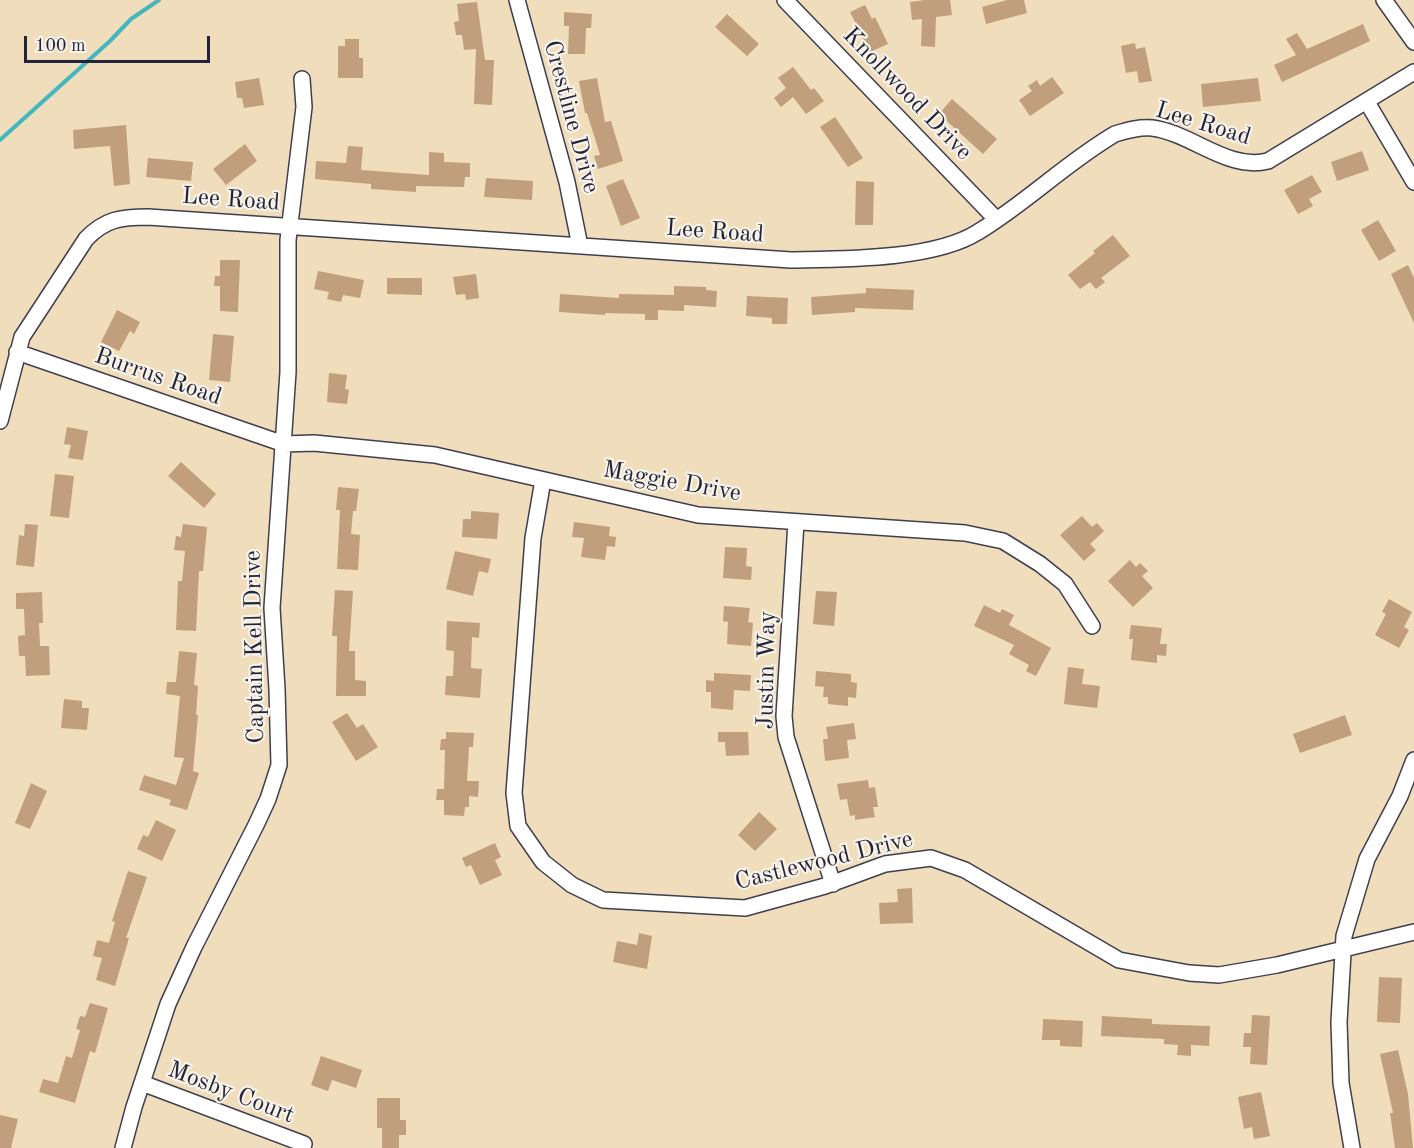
<!DOCTYPE html>
<html>
<head>
<meta charset="utf-8">
<style>
	body { margin:0 }
	#map { position:relative; width:1414px; height:1148px; overflow:hidden; background:#efddbc; font-family:"Old Standard TT",serif }
	canvas { display:block }
	.scale { position:absolute; left:24px; top:36px; width:186px; height:27px; box-sizing:border-box; border:3px solid #22223b; border-top:0; padding-left:8px; font-size:18px; line-height:21px; white-space:nowrap; color:#22223b; -webkit-text-stroke:4px #f7f3e8; paint-order:stroke }
</style>
</head>
<body>
<div id="map">
<canvas width="1414" height="1148"></canvas>
<div class="scale">100 m</div>
</div>
<script>
const context = document.querySelector('canvas').getContext('2d');
context.lineJoin = 'round';
function stroke(path, color, width, dash) { context.strokeStyle = color; context.lineWidth = width; context.lineCap = dash ? 'butt' : 'round'; context.setLineDash(dash || []); context.stroke(path); }
function fill(path, color) { context.fillStyle = color; context.fill(path, 'evenodd'); }
function label(font, color, halo, rows, align = 'center') {
  context.font = font + ' "Old Standard TT",serif'; context.lineWidth = 4.5; context.setLineDash([]); context.textBaseline = 'middle'; context.strokeStyle = halo; context.fillStyle = color; for (const [text, x, y, turn = 0] of rows) {
    context.save(); context.translate(x, y); context.rotate((+turn || 0) * Math.PI / 180); context.textAlign = isNaN(turn) ? turn : align; if (halo) context.strokeText(text, 0, 0); context.fillText(text, 0, 0); context.restore();
  }
}
const stream = new Path2D(`
	M0 140 110 41 131 19 159 0`);
const building = new Path2D(`
	M925 0H950L952 15 936 17 935 47 921 46 922 19 912 20 910 2Z
	M1007 0H1024L1027 13 986 24 982 7Z
	M477 2 485 60H494L492 105 474 104 476 49 464 50 462 35H456L454 22 459 21 457 4Z
	M865 5 872 19 875 17 888 44 870 52 850 12Z
	M564 12 592 14 591 28H586L585 54H568L569 26H564Z
	M727 14 759 44 747 56 715 27Z
	M1363 24 1370 41 1282 82 1274 65 1296 55 1286 39 1297 33 1307 49Z
	M345 39H359V58H363V78H338V46H345Z
	M1135 43 1136 49 1145 47 1152 81 1139 83 1137 71 1126 73 1121 46Z
	M793 67 811 90 814 88 824 101 806 114 793 97 781 107 774 98 786 88 778 78Z
	M1052 77 1064 93 1030 116 1019 100 1032 91 1028 86 1037 80 1040 86Z
	M259 78 264 105 244 108 242 98H237L235 82Z
	M597 78 605 122 611 121 623 161 598 169 594 156 600 155 587 113H585L579 81Z
	M1258 78 1261 101 1203 107 1201 84Z
	M952 99 997 139 983 154 939 114Z
	M835 117 863 158 848 167 820 127Z
	M126 125 130 184 114 186 110 146 74 149 73 130Z
	M245 144 257 161 226 185 213 169Z
	M348 146 363 147 361 170 429 175V152L444 153V162L470 163V177H465L464 187 416 186V192L371 189V184L315 179 316 161 346 163Z
	M1362 151 1369 170 1337 181 1331 162Z
	M148 158 193 162 191 181 146 177Z
	M1312 175 1322 192 1309 199 1313 206 1298 214 1284 190Z
	M486 178 533 181 532 200 484 197Z
	M623 179 640 218 621 226 606 186Z
	M856 181 874 182 873 225H855Z
	M1378 220 1396 251 1379 261 1361 230Z
	M1113 235 1130 256 1101 278 1105 282 1096 289 1090 282 1080 289 1068 275 1095 253 1093 251Z
	M220 260H240L238 312 220 311V286H214L215 276H220Z
	M1408 265 1414 278V323L1391 274Z
	M318 271 364 280 360 298 343 295 341 302 327 299 329 292 314 289Z
	M476 274 479 298 466 300 465 294 456 295 453 277Z
	M387 278H422V295L387 294Z
	M674 286 706 287V290L717 291 716 307 684 305V311L658 310V320H645V314L605 313V315L559 312 560 294 619 298V294L674 295Z
	M866 288 914 290 913 310 855 308V312L812 315 811 297 866 293Z
	M747 296 788 298 787 324H772V318L746 316Z
	M117 310 140 322 134 334 130 331 119 351 101 342Z
	M213 334 234 336 230 382 209 380Z
	M329 373 347 375 345 389 349 390 347 404 327 402Z
	M67 427 88 431 83 460 68 458 71 445 64 444Z
	M181 462 216 494 204 508 168 476Z
	M55 474 74 476 69 518 50 516Z
	M338 487 359 489 356 511H353L351 534 360 535 358 570 337 569 340 510H336Z
	M471 511 499 513 497 539 462 537 463 519H471Z
	M1082 516 1092 527 1097 523 1104 531 1090 544 1096 550 1084 561 1060 535Z
	M574 522 610 527 609 536 616 537 615 547 607 546 605 560 581 557 584 538 572 537Z
	M25 524 38 525 34 567 16 565 19 535 24 536Z
	M183 524 207 527 203 571H199L196 631 176 630 178 581H182L185 551 174 550 176 536 181 537Z
	M725 547 747 548 746 566 752 567 751 580 723 578Z
	M455 551 491 559 488 573 479 571 473 596 446 589Z
	M1130 560 1136 567 1140 563 1148 571 1142 576 1153 588 1133 607 1108 581Z
	M335 590 353 591 349 651H355V680L366 681V696H336L337 636H332Z
	M816 591 837 592 834 626 813 624Z
	M42 592 43 623H39L40 646H49L50 675 26 676 25 656H19L18 636 25 635 24 609H16V593Z
	M1389 599 1412 612 1404 627 1409 630 1399 648 1375 635 1386 614 1382 612Z
	M984 605 1000 613 1002 609 1014 615 1009 625 1051 648 1036 676 1026 671 1029 665 1009 654 1014 645 974 626Z
	M724 606 750 608 748 622 753 623 751 646 727 644 728 622 723 621Z
	M447 621 480 623 479 638 472 637 471 668 482 669 480 698 445 695 446 676H453L454 651 446 650Z
	M1131 625 1162 628 1160 644H1167L1166 656 1157 655V663L1131 660 1133 639H1129Z
	M179 651 197 653 194 685 198 686 196 715H198L193 771 199 773 187 810 169 805 171 800 139 790 144 775 176 785 184 758 174 757 180 696 166 694 167 682H176Z
	M1068 667 1084 669 1082 684 1100 686 1097 708 1064 704Z
	M816 671 851 674V682L857 683 856 698 848 697V706L828 704V697H823L824 687 815 686Z
	M714 673 751 675 750 691 734 690 733 710 711 708V692H706V680L714 681Z
	M64 699 82 701V708H89L87 730 61 728Z
	M347 713 357 728 363 724 378 747 356 761 332 722Z
	M1345 715 1352 735 1300 753 1293 734Z
	M854 723 856 739 847 740 849 758 825 761 823 739H828L826 727Z
	M446 732 474 733 473 747H469L467 781H479L478 797 469 796V807H465L464 816 444 815V800H436L437 789H444L445 750H440L441 739H446Z
	M718 732H748L749 755 726 756 725 742H718Z
	M868 780 869 788 875 787 878 807H873L875 817 855 820V815L850 816 847 799 840 800 837 784Z
	M31 783 47 791 30 829 15 823Z
	M759 812 777 829 755 851 738 835Z
	M156 820 176 830 162 861 137 849 143 835 148 837Z
	M495 843 501 857 495 860 502 875 480 885 471 865 466 867 462 858Z
	M128 871 147 877 126 938H129L115 986 96 980 102 958 93 956 97 940 109 943 115 922 112 921Z
	M912 888 913 923 880 924 879 903 898 902 897 889Z
	M639 933 652 936 647 969 613 962 617 941 637 945Z
	M1379 977 1402 978 1400 1023 1377 1022Z
	M90 1003 108 1008 95 1053 90 1051 75 1103 39 1092 43 1079 58 1083 66 1056 72 1058 80 1030 76 1029 80 1016 85 1017Z
	M1252 1015 1270 1016 1267 1065 1250 1064 1251 1047H1243L1244 1033H1251Z
	M1102 1016 1152 1019V1024L1210 1026 1209 1046 1191 1045V1056L1177 1055 1178 1045 1164 1044V1039L1101 1036Z
	M1043 1019 1083 1021 1082 1047 1060 1046V1040H1042Z
	M1398 1050 1408 1094 1413 1148H1395L1390 1113H1393L1380 1054Z
	M321 1056 362 1070 356 1088 332 1080 328 1091 311 1085Z
	M1261 1092 1270 1136 1254 1139 1252 1127 1244 1129 1238 1097Z
	M377 1098H400V1120H406V1135H399V1148H382V1128H377Z
	M0 1115 18 1119 11 1148H0Z`);
const minor = new Path2D(`
	M517 0 567 182 580 246
	M785 0 996 219
	M1384 0 1414 42
	M1367 102 1414 182
	M17 352 284 444 314 443 435 455 698 515 965 533 1003 541 1040 564 1065 584 1092 626
	M0 421 22 337 86 239C105 219 121 217 148 217L791 260C843 259 934 260 978 232 1026 203 1067 162 1115 134 1128 130 1139 127 1152 128 1192 133 1227 171 1268 161L1414 72
	M543 480 533 538 514 793 518 826 543 862 572 885 603 900 745 908 825 886 885 864 931 858 965 870 1119 960 1189 973 1219 975 1277 965 1414 932
	M796 522 784 716 786 737 833 884
	M142 1083 304 1144
	M123 1148 134 1107 168 1004 194 947 256 825 268 799 279 765 277 689 272 608 288 372V240L304 107 302 79
	M1352 1148 1341 1083 1339 1022 1344 936 1367 859 1400 796 1414 760`);
const streetNames = [
	["Knollwood Drive",907,94,46],
	["Crestline Drive",571,117,75],
	["Lee Road",1203,124,17],
	["Lee Road",231,200,4],
	["Lee Road",715,232,4],
	["Burrus Road",158,377,19],
	["Maggie Drive",672,482,10],
	["Captain Kell Drive",255,647,-91],
	["Justin Way",767,670,-89],
	["Castlewood Drive",824,861,-14],
	["Mosby Court",231,1093,21]
];
stroke(stream, '#46b6be', 4);
fill(building, '#c19f7c');
stroke(minor, '#413e4e', 18);
stroke(minor, '#fff', 15);
label('24px', '#22223b', '#f7f3e8', streetNames);
</script>
</body>
</html>
